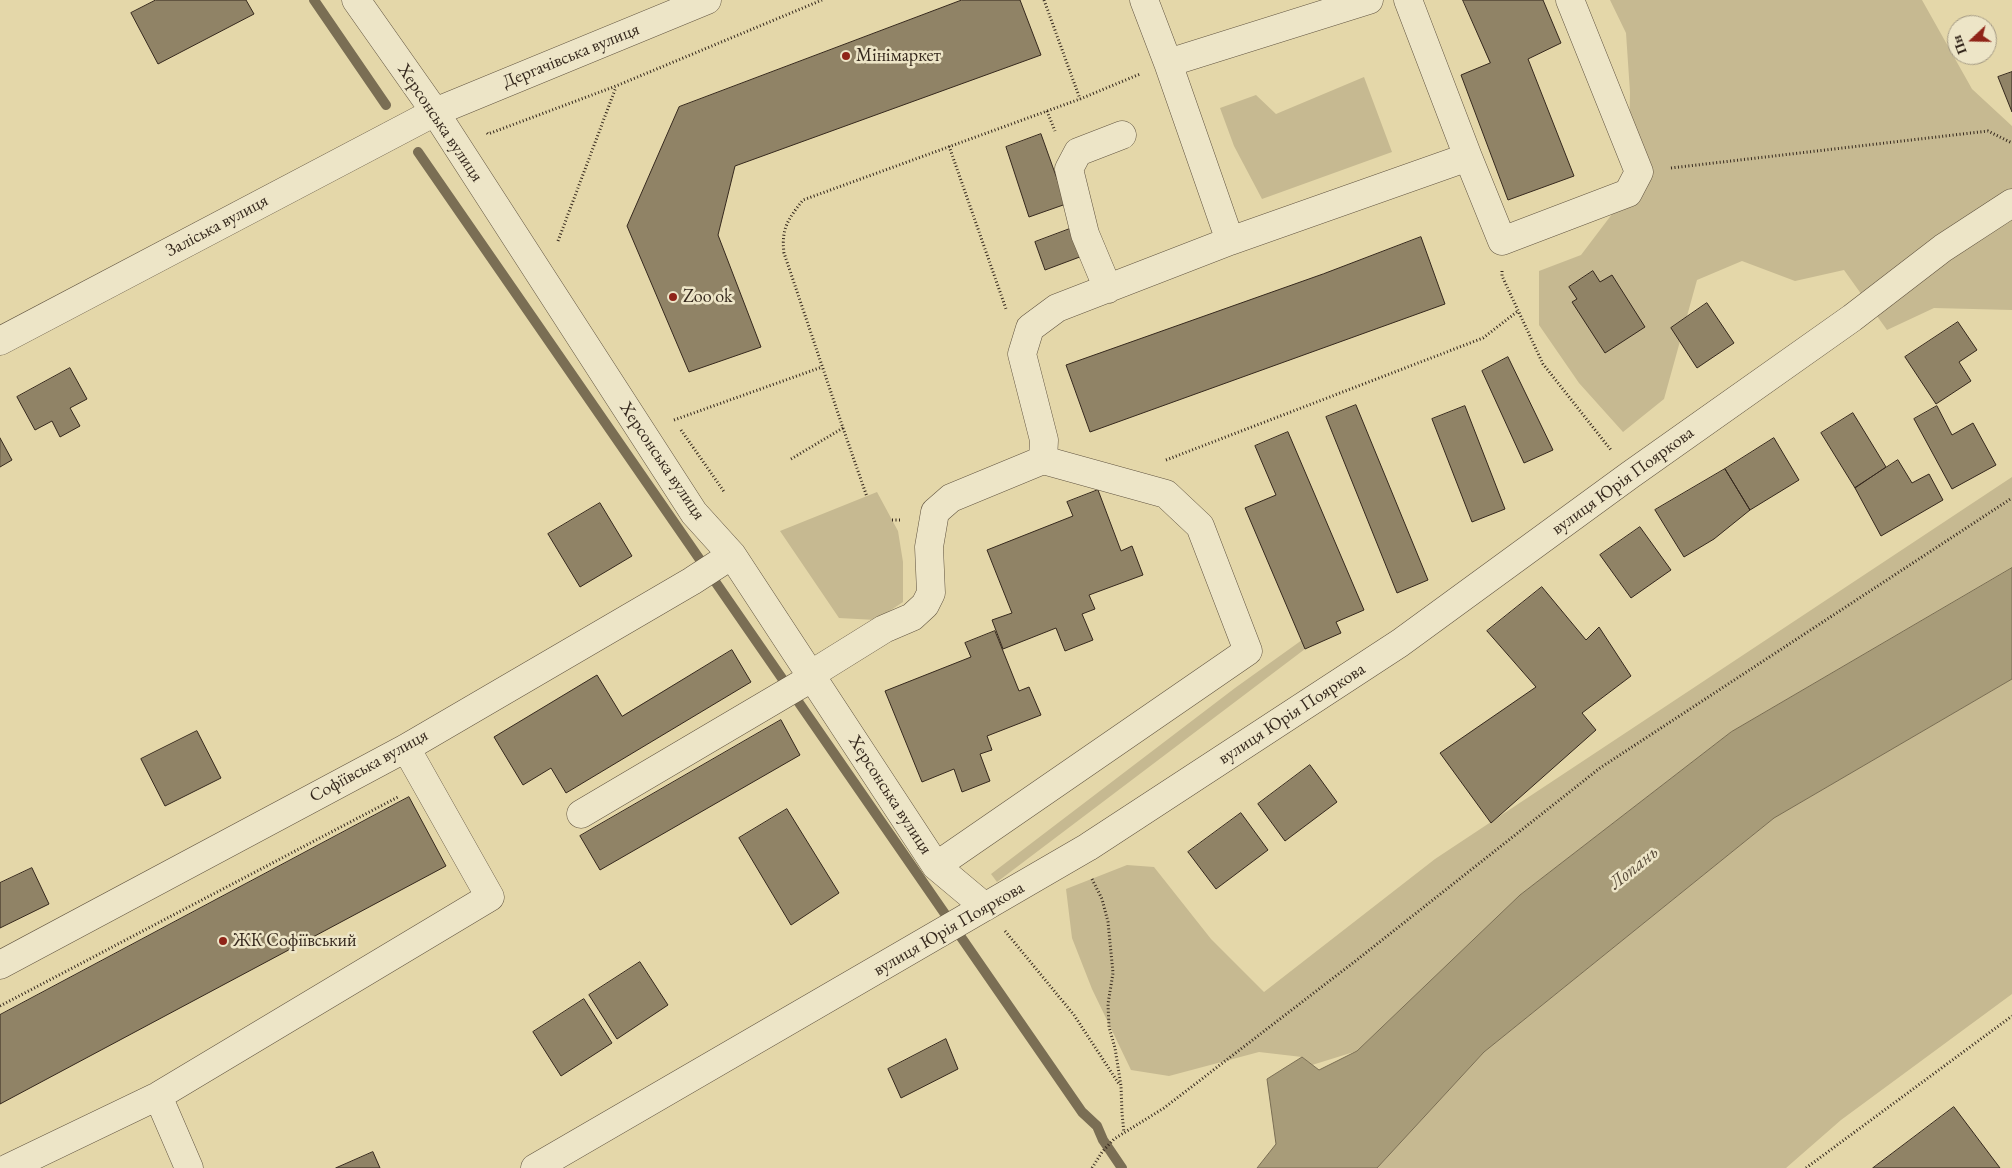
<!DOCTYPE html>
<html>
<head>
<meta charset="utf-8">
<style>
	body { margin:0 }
	#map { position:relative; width:2012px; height:1168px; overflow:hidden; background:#e4d7a9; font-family:"EB Garamond",serif }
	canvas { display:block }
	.north { position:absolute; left:1947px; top:15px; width:50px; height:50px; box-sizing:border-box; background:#ede5c7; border:1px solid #a39983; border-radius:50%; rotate:249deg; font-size:14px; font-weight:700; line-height:20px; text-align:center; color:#35281d }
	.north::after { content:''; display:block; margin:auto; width:18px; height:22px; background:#8f2418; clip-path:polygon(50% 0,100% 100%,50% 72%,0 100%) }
</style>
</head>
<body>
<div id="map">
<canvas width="2012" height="1168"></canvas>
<div class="north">Пн</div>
</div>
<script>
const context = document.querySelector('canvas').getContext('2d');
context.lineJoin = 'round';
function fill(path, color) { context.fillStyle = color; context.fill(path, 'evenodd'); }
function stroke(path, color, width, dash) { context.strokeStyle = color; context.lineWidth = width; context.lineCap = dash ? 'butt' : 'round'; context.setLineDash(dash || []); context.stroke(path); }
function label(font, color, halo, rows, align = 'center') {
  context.font = font + ' "EB Garamond",serif'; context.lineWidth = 5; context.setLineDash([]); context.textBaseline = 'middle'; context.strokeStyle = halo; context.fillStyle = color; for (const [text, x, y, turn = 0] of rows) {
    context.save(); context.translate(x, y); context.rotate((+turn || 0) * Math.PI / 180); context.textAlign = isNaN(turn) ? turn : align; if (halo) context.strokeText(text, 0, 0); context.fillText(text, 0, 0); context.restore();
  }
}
const green = new Path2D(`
	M1610 0H1922L1972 89 2012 126V310L1934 308 1887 330 1844 270 1795 281 1742 261 1697 280 1664 399 1623 432 1579 383 1539 325V271L1581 255 1628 193 1630 92 1626 33Z
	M1364 77 1392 152 1262 199 1234 146 1220 108 1256 95 1276 114Z
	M2012 477V568L1731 732 1520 895 1357 1051 1312 1065 1302 1057 1259 1052 1169 1076 1131 1070 1092 989 1072 938 1066 889 1127 865 1154 867 1211 939 1264 992 1435 859Z
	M877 492 898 531 903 562V602L876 620 839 618 780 531Z
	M1302 640 1305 649 997 882 991 874 1235 688Z
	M2012 679V994L1841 1120 1786 1168H1377L1484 1052 1774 818Z`);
const water = new Path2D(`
	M2012 568V679L1774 818 1484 1052 1377 1168H1257L1276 1144 1267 1079 1302 1057 1319 1070 1357 1051 1520 895 1731 732Z`);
const stream = new Path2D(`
	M314 0 386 105
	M418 152 1082 1112 1097 1126 1103 1140 1122 1168`);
const building = new Path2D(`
	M156 0H246L254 14 158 64 131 13Z
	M962 0H1020L1041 55 735 166 718 235 761 347 689 372 627 226 679 107Z
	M1463 0H1543L1561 43 1528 59 1574 176 1508 200 1461 75 1490 63Z
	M2012 72V112L1998 77Z
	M1041 134 1066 204 1029 217 1006 147Z
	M1075 227 1085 255 1045 270 1035 242Z
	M1421 237 1445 304 1090 432 1066 365 1323 274Z
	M1593 271 1600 282 1612 275 1645 327 1605 353 1572 302 1577 299 1569 287Z
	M1707 303 1734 343 1697 368 1671 328Z
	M1958 322 1977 350 1959 362 1971 381 1936 404 1905 357Z
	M1508 357 1553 450 1524 463 1482 371Z
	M70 368 87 399 70 408 80 426 60 437 52 421 35 430 17 397Z
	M1356 405 1428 580 1397 593 1326 417Z
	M1465 406 1505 509 1472 522 1432 419Z
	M1937 406 1952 435 1973 423 1996 465 1952 489 1914 419Z
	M1853 413 1886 467 1855 488 1821 433Z
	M1288 432 1364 610 1336 622 1341 633 1305 649 1245 508 1276 495 1255 446Z
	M0 438 12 460 0 467Z
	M1774 438 1799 480 1750 510 1725 469Z
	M1898 460 1912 483 1929 474 1943 500 1881 536 1855 488Z
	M1725 469 1750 510 1714 539 1684 557 1655 510Z
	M1098 490 1121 551 1132 546 1143 575 1089 595 1095 609 1082 614 1093 640 1065 651 1056 628 1003 649 992 620 1012 613 987 550 1073 516 1067 502Z
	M600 503 632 556 580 587 548 534Z
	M1640 527 1671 570 1631 598 1600 555Z
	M1542 587 1586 640 1599 627 1631 676 1582 713 1596 730 1491 823 1440 753 1536 687 1487 631Z
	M995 631 1019 691 1029 687 1041 715 987 736 992 750 980 754 990 781 962 792 954 769 922 782 885 691 971 657 965 643Z
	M732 650 751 682 566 793 551 768 523 785 494 737 597 675 622 716Z
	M781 720 800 755 600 870 580 836Z
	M197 731 221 778 165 806 141 759Z
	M1310 765 1337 802 1285 841 1258 804Z
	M409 797 446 866 0 1104V1015Z
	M787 809 839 893 791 925 739 838Z
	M1241 813 1268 850 1216 889 1188 852Z
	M32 868 49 904 0 928V883Z
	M640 962 668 1005 617 1039 589 995Z
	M584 999 612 1043 561 1076 533 1032Z
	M946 1039 958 1069 901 1098 888 1069Z
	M1954 1107 2000 1168H1873Z
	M373 1152 380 1168H336Z`);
const path = new Path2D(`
	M1044 0 1080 99
	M1047 111 1055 131
	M487 133 488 134 616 86 822 0
	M949 146 1006 309
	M1671 168 1988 131 2012 143
	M558 241 616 87
	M1502 271V276L1543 364 1611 450
	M674 420 822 367
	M843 428 867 497
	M681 430 725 493
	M791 459 843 428 784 253C781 229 788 219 803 200L1080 99 1140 74
	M1166 460 1483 338 1518 311
	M892 520H902
	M1092 879 1102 899 1108 922 1113 973 1108 1004 1109 1027 1115 1048 1121 1086 1122 1113 1124 1133
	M1005 931 1074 1015 1119 1084
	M0 1006 398 797
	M1092 1168 1102 1152 1114 1139 1164 1108 1358 959 1600 768 2012 498
	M1806 1168 2012 1016`);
const minor = new Path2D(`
	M356 0 435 112 694 513 732 555 936 866 985 907
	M1144 0 1168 63 1230 241
	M1168 63 1369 0
	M1468 157 1502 241 1628 193 1639 172 1570 0
	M1108 289 1085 234 1069 169 1078 152 1122 135
	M0 341 435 112 707 0
	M581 814 803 683 810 675 884 629 912 617 925 605 931 593 929 547 935 512 951 498 1043 460 1044 440 1022 354 1030 328 1057 308 1230 241 1468 157 1408 0
	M936 866 1248 651 1200 526 1166 494 1043 460
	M0 965 406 748 692 581 732 555
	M158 1096 189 1168
	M8 1168 158 1096 490 897 406 748
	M535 1168 1088 847 1400 643 1630 475 1852 318 1943 248 2012 203`);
const markers = [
	[846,56,5,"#8f2418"],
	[673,297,5,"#8f2418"],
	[223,941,5,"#8f2418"]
];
const streetNames = [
	["Дергачівська вулиця",571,56,-22],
	["Херсонська вулиця",440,123,56],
	["Заліська вулиця",217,226,-28],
	["Херсонська вулиця",662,461,56],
	["вулиця Юрія Пояркова",1623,481,-36],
	["вулиця Юрія Пояркова",1292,714,-33],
	["Софіївська вулиця",369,766,-29],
	["Херсонська вулиця",890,795,57],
	["вулиця Юрія Пояркова",949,929,-30]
];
const poiNames = [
	["Мінімаркет",856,56],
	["Zoo ok",683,297],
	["ЖК Софіївський",233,941]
];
const waterNames = [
	["Лопань",1634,868,-39]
];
fill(green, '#c6b991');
fill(water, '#a89c79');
stroke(water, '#7a6e54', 1);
stroke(stream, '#7a6e54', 10);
fill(building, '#908366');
stroke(building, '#35281d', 1);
stroke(minor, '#615440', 29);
stroke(path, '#35281d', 3, [1, 2.5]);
stroke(minor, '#ede5c7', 28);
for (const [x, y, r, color] of markers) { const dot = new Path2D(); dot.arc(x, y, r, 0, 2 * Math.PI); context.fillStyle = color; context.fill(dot); stroke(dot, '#ede5c7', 2); }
label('18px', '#35281d', '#ede5c7', streetNames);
label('18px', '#35281d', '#ede5c7', poiNames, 'left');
label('italic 19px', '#584b39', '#ede5c7', waterNames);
</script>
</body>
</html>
